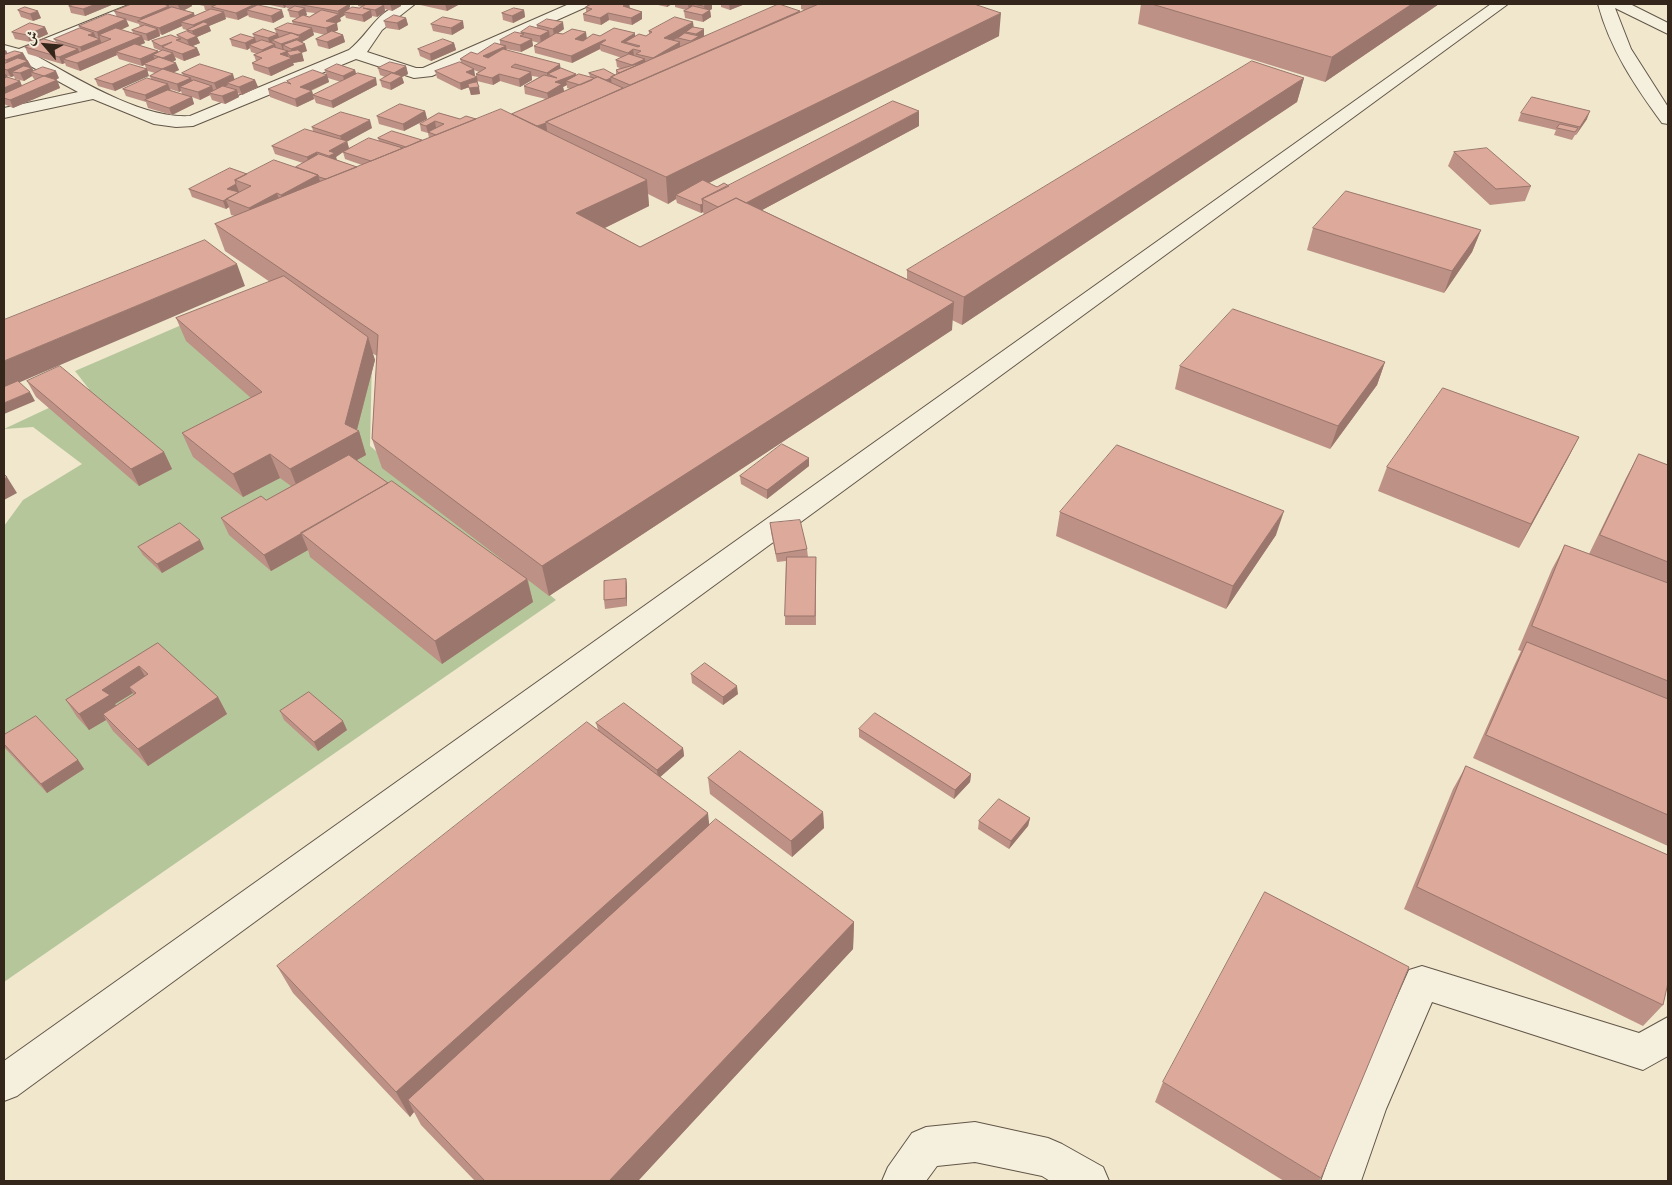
<!DOCTYPE html>
<html>
<head>
<meta charset="utf-8">
<style>
	body { margin:0 }
	#map { position:relative; width:1672px; height:1185px; overflow:hidden; background:#f0e7cd; font-family:Cardo,Amiri,serif }
	canvas { display:block }
	.frame { position:absolute; inset:0; border:5px solid #34261a; pointer-events:none }
	.north { position:absolute; left:20px; top:20px; width:50px; height:50px; -webkit-text-stroke:4px #f5efde; paint-order:stroke; rotate:297deg; font-size:14px; font-weight:700; line-height:20px; text-align:center; color:#34261a }
	.north::after { content:''; display:block; margin:auto; width:18px; height:22px; background:#34261a; clip-path:polygon(50% 0,100% 100%,50% 72%,0 100%) }
</style>
</head>
<body>
<div id="map">
<canvas width="1672" height="1185"></canvas>
<div class="frame"></div>
<div class="north">ش</div>
</div>
<script>
const context = document.querySelector('canvas').getContext('2d');
context.lineJoin = 'round';
function fill(path, color) { context.fillStyle = color; context.fill(path, 'evenodd'); }
function stroke(path, color, width, dash) { context.strokeStyle = color; context.lineWidth = width; context.lineCap = dash ? 'butt' : 'round'; context.setLineDash(dash || []); context.stroke(path); }
const green = new Path2D(`
	M267 288 372 358 370 446 556 600 4 982V526L23 500 82 464 33 427 4 429 89 389 75 371Z`);
const street = new Path2D(`
	M131 4H152L149 7 33 54C76 78 141 119 190 116L349 50C373 31 379 2 415 4L382 30 367 52 416 68H423L569 4H589L586 7 432 76 414 78 356 59 193 126 176 127 154 124 93 99 4 118V108L78 92 14 57 4 55V45L19 49Z
	M1491 4H1508L17 1096 4 1101V1061Z
	M1598 4H1630L1668 23V34L1615 8 1631 49 1668 107V124L1662 123C1635 86 1610 49 1598 4Z
	M1422 966 1639 1033 1668 1017V1056L1643 1070 1432 1002 1386 1109 1361 1181H1321L1348 1108 1409 970Z
	M975 1122 1048 1138 1062 1144 1103 1167 1109 1181H1050L1042 1176 975 1162 937 1166 926 1181H882L888 1167 912 1133 926 1127Z`);
const wall = new Path2D(`
	M114 4 85 16 71 13 69 6Z
	M132 4H191L192 6 184 10 194 13V16L208 10H205L204 6 195 4H258V5L284 17 273 23 249 17 248 15 238 20 225 17 226 19 209 26 211 31 197 37 200 43 193 46 197 48 200 55 184 61 175 57 176 60 173 62 179 70 173 73 183 75 182 73 235 80H255L258 87 242 95 238 93 239 97 225 104 212 100 210 95 200 100 192 97 194 104 172 115 148 108 146 102 126 96 123 89 151 79 150 76 155 73 148 71 115 91 98 86 95 79 146 69 145 65 142 66 119 59 117 55 80 71 66 66 65 63 62 64 28 54 25 47 56 42 54 39 80 28 79 26 117 17 114 11ZM126 20 139 24 140 27 132 30 133 33 121 30 129 26ZM182 26 183 29 187 30 188 32 177 35 178 38 152 41 154 48 161 51 159 52 158 51 139 45 145 43 144 40 148 41 160 36V34L162 35ZM170 89 179 92 181 91 182 94 171 90Z
	M265 4H350V7L349 8V9L359 8 362 7 358 6V4H401V6L392 11 385 9V12L377 17 372 16V17L364 22 346 18 345 15 340 18 341 21 336 23 338 30 334 32 343 35 345 42 329 49 318 46 316 39 325 35 313 32 314 35 302 42 307 51 301 53 304 61 293 63 294 65 271 76 254 70 252 63 256 61 254 55 257 54 251 52 250 48 247 50 232 46 230 39 254 38 253 34 276 33 275 29 293 24 292 21 297 18 290 17 288 10 290 9 287 8 286 7 284 8ZM306 12 315 13 309 17 305 16 307 15Z
	M416 4H460L447 11Z
	M592 4H629L630 8 642 12V19L632 25 609 20 601 25 584 21 583 14 586 12V7Z
	M658 4H672L667 7 658 5Z
	M675 4H712V9L710 10 711 17 703 22 685 18 684 11 686 10 675 7Z
	M721 4H745L730 10 721 7Z
	M801 4H981L978 5 999 36 709 183 717 187 729 186 919 126 762 210 907 279V270L1304 78 1297 102 962 325 952 320V330L549 596 528 580 533 602 442 664 310 557 308 550 271 571 229 535 221 518 266 500 291 486 280 478 243 497 193 457 182 433 251 398 186 341 176 318 270 282 225 251 215 224 235 216 231 215 229 207 226 209 192 197 189 189 247 174 296 167 303 163 275 154 272 146 313 131 312 127 372 128 347 141 349 148 379 141 378 138 422 140 429 138 428 133 421 131 420 124 439 113 460 119H476L512 114 546 99 525 94 524 86 539 77 532 76V80L520 87 500 81 493 85 477 81 480 94 471 95 469 87 461 90 437 78 435 71 461 62 460 59 477 54 500 44V40L521 33V32L537 28V25L564 29 558 33 563 34 586 32V38L600 36H646L649 34V31L694 27 704 36 800 12 804 10 801 9ZM532 41 539 43 534 46 535 53 572 63 600 49 601 51 622 58 616 60 617 67 620 68 616 70V74L615 75 589 73 590 77 576 75 561 68 507 50 506 49 521 52 533 46ZM474 70 479 72 476 74V77L475 76ZM567 85V88L570 89 560 93 564 91 563 87ZM343 152 345 159 362 165 357 167 337 160 336 157ZM648 194 668 204 676 199 677 203 701 213 703 212 704 215 640 247 605 228 649 206ZM372 353 377 356 372 439 382 468 509 565 388 483 357 460 366 455 359 431 357 430 375 360Z
	M1141 4H1439L1325 82 1138 24Z
	M25 7 41 18 33 21 21 17 18 10Z
	M524 10 525 17 513 23 503 20 502 13Z
	M406 18 408 25 399 30 386 28 384 21Z
	M431 24 464 28 452 35 433 31Z
	M45 27 48 34 30 42 15 39 12 32Z
	M454 43 456 50 431 61 420 56 418 49Z
	M4 49 7 53H23L27 60 28 61 33 71 59 78 55 80H57L60 88 13 108 4 104ZM7 76 11 77 14 76 15 79 24 81 32 76 34 79 36 80 22 86 20 81 8 78Z
	M406 66 408 74 402 77 404 83 391 90 382 87 380 80 385 77 380 75 378 68Z
	M325 70H355L356 74 377 85 333 108 316 103 313 95 341 82 328 78 329 82 311 91H312L314 99 297 107 270 97 268 89 288 83 287 81 326 75Z
	M425 111 427 119 404 131 379 124 377 116Z
	M1521 113 1587 119 1576 135H1575L1572 140 1554 135 1556 130 1518 121Z
	M1454 152 1531 186 1525 201 1490 205 1448 166Z
	M1313 228 1481 230 1472 252 1444 293 1307 250Z
	M1385 362 1377 385 1330 449 1175 389 1180 366Z
	M27 381 164 452 172 469 139 486 36 397Z
	M1579 437 1567 460 1519 548 1378 491 1387 467Z
	M1639 454 1668 465V846L1473 758 1514 666 1521 651 1518 650 1552 569 1565 545 1589 554 1626 478Z
	M809 458V466L767 499 741 484 740 476Z
	M1060 512 1276 535 1226 609 1056 536Z
	M770 523 807 549 808 557H816V625H785L786 561 777 562 771 532Z
	M138 547 204 549 162 573 143 555Z
	M626 579 627 587V606L605 609 604 600Z
	M158 643 218 697 227 714 148 766 113 731 106 720 89 730 77 717 66 700ZM133 693V695L116 706 115 704Z
	M691 674 738 694 723 705 692 683Z
	M280 711 347 730 318 751 284 720Z
	M596 723 683 748 684 756 660 777 709 825 854 922 853 949 638 1181H475L421 1125 414 1112 410 1117 293 993 277 966 598 730Z
	M859 729 971 774 970 782 954 799 859 737Z
	M4 735 78 760 84 769 47 793 4 747Z
	M1466 766 1663 1005 1643 1026 1404 909 1453 789Z
	M708 778 823 812 824 828 792 857 710 794Z
	M1030 818 1028 826 1009 849 978 829 979 821Z
	M1163 1082 1321 1178 1319 1181H1284L1155 1102Z`);
const shadedWall = new Path2D(`
	M96 4H114L85 16 83 9Z
	M180 4H191L192 6 181 12 178 5Z
	M255 4H258L260 10H247L248 15 238 20 236 13Z
	M283 4H285L286 7 284 8Z
	M342 4H350V7L349 8 350 12H344L345 15 340 18 341 21 329 27 337 23 338 30 328 35 326 28V21L339 14 338 11Z
	M390 4H401V6L392 11Z
	M445 4H460L447 11Z
	M627 4H629L630 9 623 6Z
	M667 4H672L667 7Z
	M688 4H692V9L689 11Z
	M709 4H712V9L705 13 704 6Z
	M729 4H745L730 10Z
	M1412 4H1439L1325 82 1332 57Z
	M384 5 385 12 377 17 375 10Z
	M169 6 172 12 142 22 140 18Z
	M305 8 307 15 300 19 298 12Z
	M282 10 284 17 273 23 271 16Z
	M371 10 372 17 364 22 362 15Z
	M524 10 525 17 513 23 512 16Z
	M710 10 711 17 703 22 702 15Z
	M38 11 41 18 33 21 30 14Z
	M800 11V24L632 86Z
	M224 12 226 19 209 26 211 31 197 37 200 43 190 47 187 40 194 37 192 31 195 30 193 25Z
	M642 12V19L632 25 631 18Z
	M194 13 196 20 181 22 182 26 162 35 159 28Z
	M608 13 609 20 601 25 600 18Z
	M1001 13 999 36 681 197 676 195V199L668 204 666 177Z
	M406 18 408 25 399 30 397 23Z
	M126 19 129 26 104 37 99 35 100 38 99 39 97 32Z
	M463 21 464 28 452 35 451 28Z
	M563 22 564 29 554 36 553 29Z
	M693 22 694 29 686 32V33L665 45 664 38Z
	M45 27 48 34 30 42 27 35Z
	M312 28 314 35 302 42 305 44 307 51 295 55 302 53 304 61 293 63 294 65 271 76 268 68 291 58 290 56 293 55 291 49 283 45 284 51H283L281 44 300 38 299 35Z
	M158 29 160 36 148 41 146 34Z
	M704 29V36L699 39 691 41 696 38V34Z
	M549 31 550 38 541 43 540 36Z
	M586 32 587 39 576 46 575 39Z
	M94 33 97 40 100 39 103 46 83 54 80 47 88 35Z
	M635 33V40L625 42 626 47 621 42Z
	M278 34 280 41 272 40 273 44 270 45 268 38Z
	M343 35 345 42 329 49 327 42Z
	M142 36 145 43 121 53 116 52 117 55 80 71 77 63Z
	M255 38 257 45H249L250 48 247 50 245 43Z
	M532 39 533 46 521 52 520 45Z
	M604 40 605 46 600 44V49L572 63 571 56Z
	M680 42V49L653 58Z
	M454 43 456 50 431 61 430 54Z
	M275 44 277 52 264 57 262 50Z
	M506 46 507 53 485 64 483 56Z
	M197 48 200 55 184 61 182 54Z
	M78 49 81 56 63 59 65 63 62 64 59 57Z
	M633 49 634 56 629 60 628 53Z
	M6 50 9 57 4 59V51Z
	M158 51 160 57 153 55 155 60 144 64V65L142 66 140 59Z
	M288 51 289 55 287 52 289 59 280 54Z
	M23 53 27 60 9 68 6 60Z
	M173 53 176 60 165 65 163 58Z
	M645 59 646 66 632 65Z
	M28 61 35 73 31 72 32 76 24 81 20 73 12 72 14 76 11 77 7 70Z
	M176 63 179 70 164 76 162 69Z
	M560 64 561 72 548 74 549 79 548 80 547 73Z
	M406 66 408 74 402 77 404 83 391 90 390 83 396 79 394 73Z
	M147 69 149 76 115 91 112 84Z
	M474 69 475 76 466 72Z
	M355 70 357 77 345 83 343 76Z
	M56 71 59 78 47 84 44 76Z
	M531 72 532 80 520 87 519 79Z
	M6 74 10 81 4 84V75Z
	M233 74 235 81 227 83 228 85 217 90 214 83Z
	M499 74 500 81 493 85 492 78Z
	M576 74 577 81H566L567 85 563 87 564 91 549 100 547 93 555 82Z
	M327 75 329 82 302 94 300 87Z
	M477 77 478 84 461 90 460 83Z
	M191 78 193 85 180 87 181 91 179 92 177 84Z
	M376 78 377 85 333 108 331 101Z
	M611 78 612 86 604 81Z
	M1304 78 1297 102 962 325 964 297Z
	M57 80 60 88 13 108 10 100Z
	M255 80 258 87 242 95 239 87Z
	M20 81 23 89 4 97V88Z
	M168 84 171 92 147 101 145 95Z
	M212 86 214 93H209L210 95 200 100 198 92Z
	M479 87 480 94 471 95 469 88Z
	M237 90 239 97 225 104 222 96Z
	M312 91 314 99 297 107 295 99Z
	M192 97 194 104 172 115 169 108Z
	M425 111 427 119 404 131 403 124Z
	M919 111V126L736 224 735 209Z
	M1590 111 1587 119 1576 135 1580 127Z
	M370 120 372 128 343 144 340 136Z
	M435 121 436 128 428 133 426 126Z
	M546 123 548 137 532 129Z
	M347 141 349 149 343 152 336 157 337 161 331 164 329 156V151Z
	M317 152 319 160 309 165 307 157Z
	M318 175 323 190 286 210 281 195Z
	M647 180 649 206 580 240 576 213Z
	M236 184 239 192 230 196 227 189Z
	M277 193 282 209 255 223 249 208Z
	M226 200 229 207 226 209 223 201Z
	M703 204V212L701 213 700 205Z
	M1481 230 1472 252 1444 293 1452 271Z
	M237 264 245 286 4 389V361Z
	M954 302 952 330 549 596 542 566Z
	M368 337 375 360 356 433 359 431 366 455 299 492 290 469 345 424Z
	M1385 362 1377 385 1330 449 1338 426Z
	M30 392 35 401 4 414V403Z
	M1579 437 1567 460 1519 548 1531 524Z
	M164 452 172 469 139 486 131 469Z
	M270 454 280 478 243 497 233 474Z
	M809 458V466L767 499V490Z
	M7 477 17 493 4 500V479Z
	M1284 511 1276 535 1226 609 1233 586Z
	M301 533 308 550 271 571 264 555Z
	M200 540 204 549 162 573 157 564Z
	M527 579 533 602 442 664 435 641Z
	M626 579 627 587V606L626 598Z
	M139 666 149 683 129 687 133 693 115 704 120 712 103 714 106 720 89 730 79 714 102 690Z
	M737 686 738 694 723 705V697Z
	M218 697 227 714 148 766 138 749Z
	M343 721 347 730 318 751 314 742Z
	M683 748 684 756 658 779 657 770Z
	M78 760 84 769 47 793 41 784Z
	M971 774 970 782 954 799 955 790Z
	M823 812 824 828 792 857 791 841Z
	M708 813 711 841 408 1100 414 1112 410 1117 396 1092Z
	M1030 818 1028 826 1009 849 1011 841Z
	M854 922 853 949 638 1181H609Z`);
const building = new Path2D(`
	M75 4H96L83 9 69 6Z
	M132 4H163L169 6 140 18 114 11Z
	M207 4H216L213 5Z
	M218 4H255L236 13 212 7Z
	M297 4H342L348 5 338 11Z
	M367 4H378L384 5 375 10 363 8 371 10 362 15 344 12 352 7 359 8Z
	M592 4H627L623 6 642 12 631 18 608 13 600 18 583 14 592 9 586 7Z
	M694 4H709L704 6Z
	M779 4 800 11 630 85 611 77Z
	M819 4H974L1001 13 666 177 546 122Z
	M1152 4H1412L1332 57Z
	M258 5 282 10 271 16 247 10Z
	M295 6 305 8 298 12 288 10Z
	M693 6 710 10 702 15 684 11Z
	M25 7 38 11 30 14 18 10Z
	M172 7 194 13 159 28 138 21Z
	M514 8 524 10 512 16 502 13Z
	M211 9 224 12 193 25 181 22Z
	M322 10 339 14 326 21 337 23 326 28 292 21 303 15 309 17Z
	M108 14 126 19 97 32 79 26Z
	M394 15 406 18 397 23 384 21Z
	M443 17 463 21 451 28 431 24Z
	M675 17 693 22 664 38 680 42 653 58 636 54 641 51 633 49 628 53 600 44 606 40H604L571 56 534 46 556 33 563 34 572 29 586 32 575 39 583 41 593 34 600 36 614 28 635 33 621 42 638 47 640 46 625 42 639 34 646 36 652 32 649 31Z
	M547 19 563 22 553 29 537 25Z
	M204 22 209 24 192 31 187 30Z
	M30 23 45 27 27 35 12 32Z
	M288 23 312 28 299 35 275 29Z
	M145 25 158 29 146 34 132 30Z
	M530 26 549 31 540 36 521 32Z
	M693 27 704 29 696 34 686 32Z
	M80 28 94 33 88 35 100 39 80 47 54 39Z
	M116 28 142 36 77 63 63 59 111 39 99 35Z
	M263 29 278 34 268 38 253 34Z
	M187 31 197 36 187 40 177 35Z
	M332 31 343 35 327 42 316 39Z
	M515 32 524 34 520 36 532 39 520 45 500 40Z
	M292 33 301 37 281 44 272 40Z
	M685 33 699 36 691 41 678 38Z
	M241 34 255 38 245 43 230 39Z
	M171 35 181 39 176 40 197 48 182 54 162 47 172 42 161 46 152 41Z
	M44 39 78 49 59 57 25 47Z
	M443 39 454 43 430 54 418 49Z
	M262 40 275 44 262 50 249 45Z
	M297 40 305 44 291 49 283 45Z
	M495 43 506 46 483 56 488 58 503 49 560 64 547 73 515 64 511 67 531 72 519 79 499 74 492 78 476 74 486 68 460 59 471 52 477 54Z
	M135 44 158 51 140 59 116 52Z
	M274 47 288 51 280 54 292 58 268 68 252 63 262 58 254 55Z
	M163 50 173 53 163 58 153 55Z
	M298 50 302 53 290 56 287 52Z
	M15 51 23 53 6 60 4 59V55Z
	M629 54 645 59 632 65 616 60Z
	M159 57 176 63 162 69 144 64Z
	M18 58 28 61 7 70 4 69V64Z
	M1252 61 1304 78 964 297 907 270Z
	M390 62 406 66 394 73 378 68Z
	M460 62 474 69 466 72 477 77 460 83 435 71Z
	M642 63 619 73 616 70 641 63Z
	M130 64 147 69 112 84 95 79Z
	M200 64 233 74 214 83 182 73Z
	M337 64 355 70 343 76 325 70Z
	M24 66 32 68 20 73 12 72Z
	M43 67 56 71 44 76 31 72Z
	M561 68 576 74 555 82 562 84 547 93 524 86 544 75 557 78 548 74Z
	M163 69 191 78 177 84 150 76Z
	M604 69 615 75 611 77V78L606 80 589 73Z
	M313 70 327 75 300 87 312 91 295 99 268 89 285 82 291 84 287 81Z
	M358 73 376 78 331 101 313 95Z
	M392 73 402 76 390 83 380 80Z
	M579 74 594 78 592 80 580 85 566 81Z
	M44 76 57 80 10 100 4 98V94Z
	M243 76 255 80 239 87 227 83Z
	M7 77 20 81 4 88V79Z
	M598 77 623 88 546 122V123L537 126 512 114Z
	M147 78 168 84 145 95 123 89Z
	M194 80 212 86 198 92 180 87Z
	M477 82 479 87 469 88 468 84Z
	M223 86 237 90 222 96 209 93Z
	M168 90 192 97 169 108 145 100Z
	M1532 97 1590 111 1580 127 1521 113Z
	M893 101 919 111 746 203 736 198 718 207 702 199Z
	M400 104 425 111 403 124 377 116Z
	M501 109 647 180 576 213 640 247 736 198 954 302 542 566 372 439 378 335 215 224Z
	M341 112 370 120 340 136 312 127Z
	M439 113 460 119 466 116 476 119 436 135 428 132 444 124 435 121 426 126 420 124Z
	M1560 124 1578 128 1575 132 1557 128Z
	M305 129 347 141 329 151 335 153 329 156 317 152 307 157 272 146Z
	M392 131 422 140 406 147 378 138Z
	M369 138 403 148 371 161 343 152Z
	M1487 148 1531 186 1496 189 1454 152Z
	M319 154 357 167 326 179 319 177 318 175 296 167Z
	M274 160 318 175 281 195 277 193 249 208 226 199 251 186 235 180Z
	M230 168 247 174 235 180 236 184 227 189 239 192 223 201 189 189Z
	M703 180 717 187 724 183 729 186 702 199 703 204 700 205 676 195Z
	M1346 191 1481 230 1452 271 1313 228Z
	M205 240 237 264 4 361V320Z
	M284 276 368 337 345 424 359 431 290 469 270 454 233 474 182 433 262 392 176 318Z
	M1233 309 1385 362 1338 426 1180 366Z
	M60 366 164 452 131 469 27 381Z
	M18 381 30 392 4 403V387Z
	M1443 388 1579 437 1531 524 1387 467Z
	M782 444 809 458 767 490 740 476Z
	M1117 445 1284 511 1233 586 1060 512Z
	M1639 454 1668 465V562L1600 535Z
	M349 455 388 483 264 555 221 518 261 496 266 500Z
	M4 474 7 477 4 479Z
	M392 481 527 579 435 641 301 533Z
	M800 520 807 549 776 554 770 523Z
	M180 523 200 540 157 564 138 547Z
	M1565 545 1668 583V681L1532 626Z
	M787 557H816L815 616H785Z
	M626 579V598L604 600V581Z
	M1527 642 1668 699V815L1486 735Z
	M158 643 218 697 138 749 103 714 136 693 129 687 148 674 139 666 102 690 110 695 79 714 66 700Z
	M705 663 737 686 723 697 691 674Z
	M309 692 343 721 314 742 280 711Z
	M624 703 683 748 657 770 596 723Z
	M875 713 971 774 955 790 859 729Z
	M36 716 78 760 41 784 4 744V735Z
	M587 722 708 813 396 1092 277 966Z
	M740 751 823 812 791 841 708 778Z
	M1466 766 1668 855V983L1663 1005 1417 887Z
	M999 799 1030 818 1011 841 979 821Z
	M716 819 854 922 609 1181H485L408 1100Z
	M1265 892 1409 967 1321 1178 1163 1082Z`);
fill(green, '#b6c69b');
stroke(street, '#635647', 2);
fill(street, '#f5efde');
fill(wall, '#bd9185');
fill(shadedWall, '#9a766c');
fill(building, '#dca99b');
stroke(building, '#9a766c', 1);
</script>
</body>
</html>
